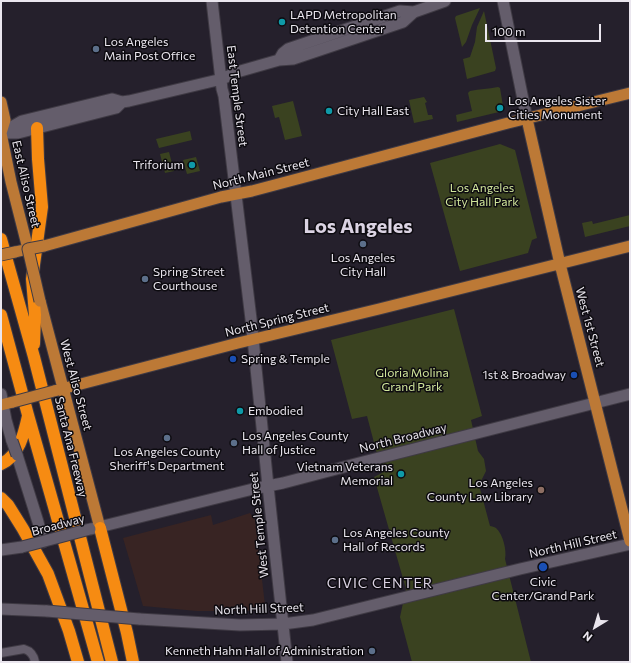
<!DOCTYPE html>
<html>
<head>
<meta charset="utf-8">
<style>
	body { margin:0 }
	#map { position:relative; width:631px; height:663px; overflow:hidden; background:#25202c; font-family:Commissioner,sans-serif }
	canvas { display:block }
	.frame { position:absolute; inset:0; border:2px solid #eae6ee; pointer-events:none }
	.north { position:absolute; left:575px; top:607px; width:40px; height:40px; -webkit-text-stroke:3px #0d0b10; paint-order:stroke; rotate:218deg; font-size:11px; font-weight:700; line-height:16px; text-align:center; color:#eae6ee }
	.north::after { content:''; display:block; margin:auto; width:14px; height:18px; background:#eae6ee; clip-path:polygon(50% 0,100% 100%,50% 72%,0 100%) }
	.scale { position:absolute; left:485px; top:24px; width:116px; height:18px; box-sizing:border-box; border:2px solid #eae6ee; border-top:0; padding-left:5px; font-size:12px; line-height:14px; white-space:nowrap; color:#eae6ee; -webkit-text-stroke:3px #0d0b10; paint-order:stroke }
</style>
</head>
<body>
<div id="map">
<canvas width="631" height="663"></canvas>
<div class="frame"></div>
<div class="north">N</div>
<div class="scale">100 m</div>
</div>
<script>
const context = document.querySelector('canvas').getContext('2d');
context.lineJoin = 'round';
function fill(path, color) { context.fillStyle = color; context.fill(path, 'evenodd'); }
function stroke(path, color, width, dash) { context.strokeStyle = color; context.lineWidth = width; context.lineCap = dash ? 'butt' : 'round'; context.setLineDash(dash || []); context.stroke(path); }
function label(font, color, halo, rows, align = 'center') {
  context.font = font + ' Commissioner,sans-serif'; context.lineWidth = 3; context.setLineDash([]); context.textBaseline = 'middle'; context.strokeStyle = halo; context.fillStyle = color; for (const [text, x, y, turn = 0] of rows) {
    context.save(); context.translate(x, y); context.rotate((+turn || 0) * Math.PI / 180); context.textAlign = isNaN(turn) ? turn : align; if (halo) context.strokeText(text, 0, 0); context.fillText(text, 0, 0); context.restore();
  }
}
const industrial = new Path2D(`
	M250 513 255 520 265 605 258 611H197L143 606 123 538 211 515 213 525Z`);
const green = new Path2D(`
	M480 8 472 25 466 42 462 47 455 18 456 16Z
	M484 11 496 68 495 71 467 79 463 59 470 57 475 42 477 27Z
	M498 87 500 88 503 106 499 112 457 122 456 115 472 111 468 93 470 91C480 89 488 89 498 87Z
	M424 97 427 102 425 103 428 115H432L433 119 414 123 409 100Z
	M293 101 302 136 285 140 279 117 275 118 272 106Z
	M190 131 192 140 159 148 156 139Z
	M500 144 515 150 537 238 532 240 528 253 460 271 430 163Z
	M169 152 174 171 165 173 160 154Z
	M196 157 200 171 187 174 183 160Z
	M630 215V226L585 237 582 223 592 221 593 224Z
	M454 309 482 416 471 420 478 451 484 459 486 471 479 485 490 526C492 526 494 527 496 528 503 534 507 551 505 559L531 662H412L400 617 406 589 374 477 382 473 367 416 352 419 331 340Z`);
const minor = new Path2D(`
	M1 653 24 649C31 651 34 656 35 662`);
const secondary = new Path2D(`
	M212 1 222 89 224 96 251 319 268 486 287 662
	M503 1 527 119
	M279 60 283 53 288 49 400 11 414 12 445 1
	M1 133 22 121 112 99 122 102 129 101 222 79 237 72 279 60 293 59 403 22 414 12
	M2 133H18L104 111 116 108 122 102
	M1 394 6 420 12 441
	M17 455 38 522 43 542
	M91 529 253 489 283 483 363 462 630 394
	M1 550 22 547
	M1 609 47 611
	M139 619 240 625 283 624 313 620 520 569 630 544`);
const primary = new Path2D(`
	M1 102 5 120 1 133 11 182 28 249 15 252
	M527 119 560 264 630 541
	M44 246 221 197 252 191 508 123 630 93
	M40 301 100 528
	M54 391 238 343 379 309 630 246
	M1 405 13 402`);
const motorway = new Path2D(`
	M1 239 34 357 112 662
	M1 315 28 415 98 662
	M34 344 35 315 32 279 42 207 38 159 37 128
	M1 464C19 456 24 434 28 416
	M1 498 8 505 23 529 48 574 69 631 78 662
	M100 528 127 633 133 662`);
const secondaryBridge = new Path2D(`
	M12 441 17 455
	M22 547 90 529
	M47 611 139 619`);
const primaryBridge = new Path2D(`
	M1 255 15 252
	M40 301 28 249 44 246
	M13 402 54 391`);
const markers = [
	[282,22,4,"#0f9aa8"],
	[96,49,4,"#5c6f8a"],
	[500,108,4,"#0f9aa8"],
	[329,111,4,"#0f9aa8"],
	[192,165,4,"#0f9aa8"],
	[363,244,4,"#5c6f8a"],
	[145,279,4,"#5c6f8a"],
	[233,359,4,"#1a4fb4"],
	[574,375,4,"#1a4fb4"],
	[240,411,4,"#0f9aa8"],
	[167,438,4,"#5c6f8a"],
	[234,443,4,"#5c6f8a"],
	[401,474,4,"#0f9aa8"],
	[541,490,4,"#8d6e63"],
	[335,540,4,"#5c6f8a"],
	[543,567,5,"#1a4fb4"],
	[372,651,4,"#5c6f8a"]
];
const poiNames = [
	["LAPD Metropolitan",290,15],
	["Detention Center",290,29],
	["Los Angeles",104,42],
	["Main Post Office",104,56],
	["Los Angeles Sister",508,101],
	["Cities Monument",508,115],
	["City Hall East",337,111],
	["Triforium",184,165,"right"],
	["Los Angeles",363,258,"center"],
	["City Hall",363,272,"center"],
	["Spring Street",153,272],
	["Courthouse",153,286],
	["Spring & Temple",241,359],
	["1st & Broadway",566,375,"right"],
	["Embodied",248,411],
	["Los Angeles County",242,436],
	["Hall of Justice",242,450],
	["Los Angeles County",167,452,"center"],
	["Sheriff's Department",167,466,"center"],
	["Vietnam Veterans",393,467,"right"],
	["Memorial",393,481,"right"],
	["Los Angeles",533,483,"right"],
	["County Law Library",533,497,"right"],
	["Los Angeles County",343,533],
	["Hall of Records",343,547],
	["Civic",543,582,"center"],
	["Center/Grand Park",543,596,"center"],
	["Kenneth Hahn Hall of Administration",364,651,"right"]
];
const streetNames = [
	["East Temple Street",237,96,83],
	["North Main Street",261,174,-14],
	["East Aliso Street",26,184,77],
	["North Spring Street",277,320,-14],
	["West 1st Street",590,327,75],
	["West Aliso Street",76,385,75],
	["North Broadway",403,438,-14],
	["Santa Ana Freeway",71,447,76],
	["Broadway",58,525,-15],
	["West Temple Street",259,525,-96],
	["North Hill Street",573,544,-13],
	["North Hill Street",259,609,-2]
];
const parkNames = [
	["Los Angeles",482,188],
	["City Hall Park",482,202],
	["Gloria Molina",412,373],
	["Grand Park",412,387]
];
const quarterNames = [
	["CIVIC CENTER",380,583]
];
const townNames = [
	["Los Angeles",358,226]
];
fill(industrial, '#382423');
fill(green, '#3a4220');
stroke(minor, '#3f3a44', 10);
stroke(secondary, '#3f3a44', 13);
stroke(primary, '#3f3a44', 13);
stroke(motorway, '#3f3a44', 14);
stroke(minor, '#645d6b', 8);
stroke(secondary, '#645d6b', 11);
stroke(primary, '#bc7936', 11);
stroke(motorway, '#f68b12', 12);
stroke(secondaryBridge, '#3f3a44', 13, []);
stroke(primaryBridge, '#3f3a44', 13, []);
stroke(secondaryBridge, '#645d6b', 11);
stroke(primaryBridge, '#bc7936', 11);
for (const [x, y, r, color] of markers) { const dot = new Path2D(); dot.arc(x, y, r, 0, 2 * Math.PI); context.fillStyle = color; context.fill(dot); stroke(dot, '#0d0b10', 1.5); }
label('12px', '#eae6ee', '#0d0b10', poiNames, 'left');
label('12px', '#eae6ee', '#0d0b10', streetNames);
label('12px', '#d2e79c', '#0d0b10', parkNames);
context.letterSpacing = '1px';
label('14px', '#dbd3e3', '#0d0b10', quarterNames);
context.letterSpacing = '0px';
label('bold 20px', '#dbd3e3', '#0d0b10', townNames);
</script>
</body>
</html>
